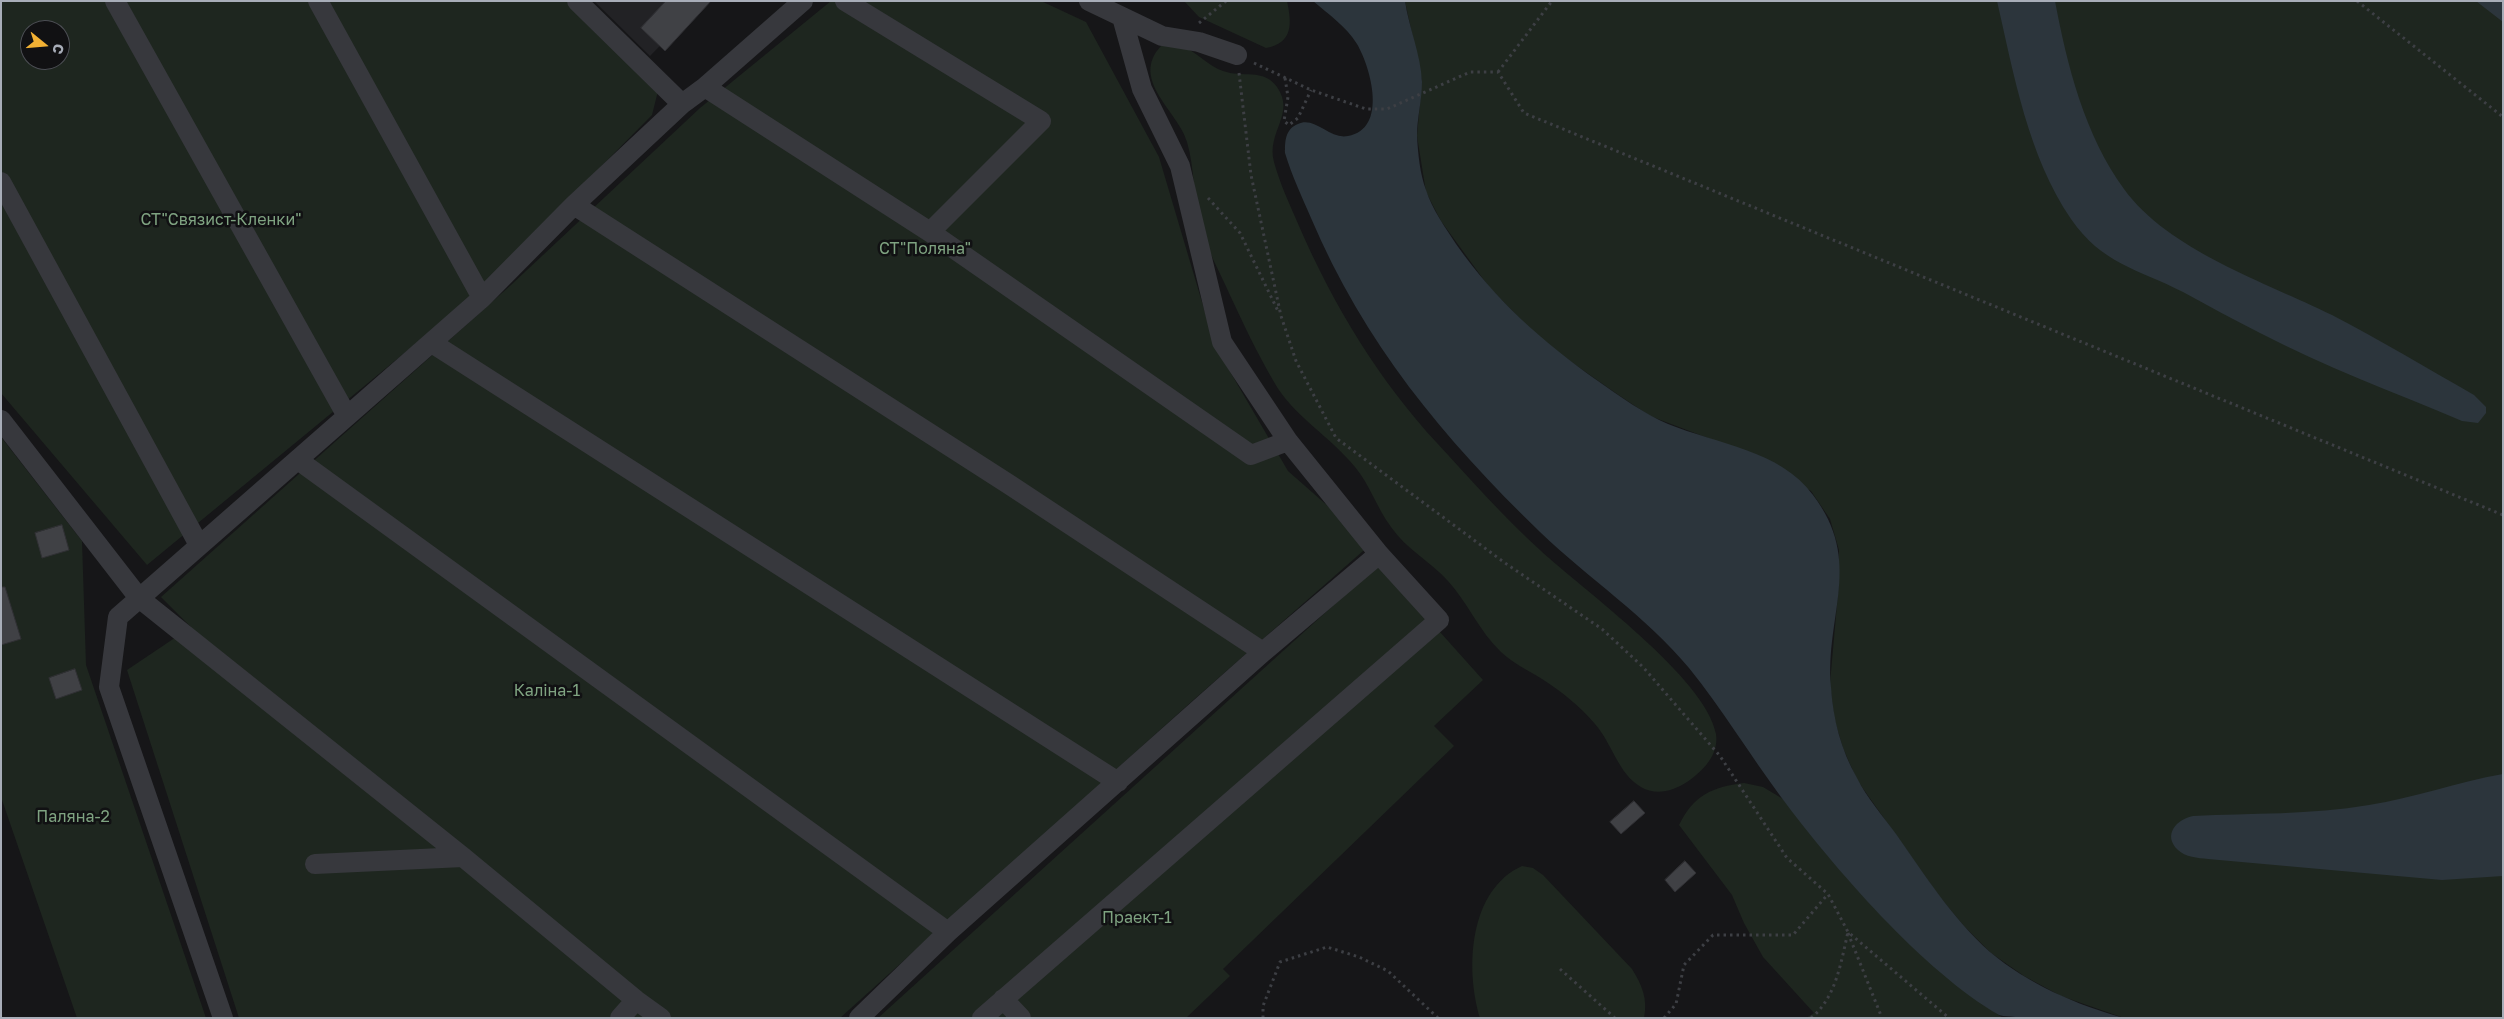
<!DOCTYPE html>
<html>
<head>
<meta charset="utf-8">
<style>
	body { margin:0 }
	#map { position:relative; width:2504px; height:1019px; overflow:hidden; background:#161618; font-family:"Golos Text",sans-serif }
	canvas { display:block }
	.frame { position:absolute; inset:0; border:2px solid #a8adb8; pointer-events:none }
	.north { position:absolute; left:20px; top:20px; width:50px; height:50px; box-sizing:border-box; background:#111113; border:1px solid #4d4f55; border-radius:50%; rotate:107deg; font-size:14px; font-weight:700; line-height:20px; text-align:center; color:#a8adb8 }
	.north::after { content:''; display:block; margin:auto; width:18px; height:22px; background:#f2b134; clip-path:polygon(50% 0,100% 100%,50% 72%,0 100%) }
</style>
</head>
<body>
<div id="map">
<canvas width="2504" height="1019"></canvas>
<div class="frame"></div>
<div class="north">С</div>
</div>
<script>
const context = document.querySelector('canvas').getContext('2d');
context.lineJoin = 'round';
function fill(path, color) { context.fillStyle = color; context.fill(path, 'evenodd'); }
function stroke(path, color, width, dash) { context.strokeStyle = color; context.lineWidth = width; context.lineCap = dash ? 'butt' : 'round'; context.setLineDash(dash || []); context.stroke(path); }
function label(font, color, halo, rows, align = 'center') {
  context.font = font + ' "Golos Text",sans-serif'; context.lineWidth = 5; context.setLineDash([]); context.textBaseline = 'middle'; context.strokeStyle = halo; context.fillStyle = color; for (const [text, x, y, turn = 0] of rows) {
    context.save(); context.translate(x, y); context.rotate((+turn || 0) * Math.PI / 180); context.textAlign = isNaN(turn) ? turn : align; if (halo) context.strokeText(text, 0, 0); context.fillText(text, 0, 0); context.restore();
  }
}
const built = new Path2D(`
	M594 1H704L650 56Z`);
const green = new Path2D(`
	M1 1H571L658 91 652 115 470 299 147 565 1 393ZM30 30H60V60H30Z
	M831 1H1041L1086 22 1159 157 1215 346 1288 471 1371 544 1190 703 840 1018H239L127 670 191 627 161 597 511 285 700 108Z
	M1184 1H1287C1292 24 1293 43 1266 48L1199 17Z
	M1405 1H2503V1018H2124L2061 996 2024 976 1991 953 1964 926 1939 896 1857 780 1843 748 1834 718 1830 683 1839 582V550L1830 519 1811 491 1721 443 1650 416 1617 394 1560 354 1535 334 1489 287 1441 221 1426 192 1417 136 1422 80Z
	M1161 46C1163 46 1179 45 1181 46 1196 51 1208 66 1223 71 1242 78 1264 68 1277 87 1296 114 1266 132 1274 162 1280 184 1290 205 1299 226 1334 306 1378 379 1437 443 1470 479 1504 517 1540 550 1583 590 1706 678 1716 734 1719 755 1703 771 1687 782 1673 791 1656 796 1641 787 1618 774 1612 743 1595 724 1581 707 1561 691 1542 679 1528 670 1514 664 1501 652 1479 631 1468 603 1448 581 1430 561 1406 549 1391 527 1377 508 1370 485 1355 467 1330 436 1294 417 1274 382 1257 353 1243 323 1229 293 1220 272 1208 252 1202 230 1193 201 1195 169 1187 142 1179 112 1129 80 1161 46Z
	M1 437 82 541 86 665 206 1018H77L1 797Z
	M1379 564 1483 680 1434 726 1454 746 1223 969 1230 976 1186 1018H878Z
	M1744 783 1763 787 1783 799C1849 880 1916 957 2003 1018H1806L1814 1013 1763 957 1744 923 1732 895 1679 825C1694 795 1712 787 1744 783Z
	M1522 866 1533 868 1543 875 1632 969C1642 985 1648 999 1644 1018H1480C1465 968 1469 890 1522 866Z`);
const water = new Path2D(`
	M1313 1H1405C1409 28 1421 55 1422 82 1422 100 1417 118 1417 136 1418 154 1420 174 1426 190 1432 209 1445 227 1456 244 1495 300 1543 342 1598 381 1621 397 1643 413 1668 424 1717 444 1780 450 1813 495 1864 562 1825 615 1831 687 1833 719 1841 750 1857 778 1867 798 1883 816 1896 834 1925 875 1952 918 1990 952 2028 984 2077 1005 2124 1018 2105 1018 2010 1019 1999 1015 1923 971 1834 868 1781 797 1750 755 1722 709 1689 668 1646 616 1589 579 1540 532 1443 438 1364 343 1311 218 1302 197 1292 176 1285 153 1285 142 1285 129 1298 124 1315 116 1330 140 1348 136 1388 129 1371 68 1357 44 1346 26 1328 14 1313 1Z
	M1997 1H2055C2067 65 2085 136 2124 189 2168 250 2265 282 2332 315 2380 340 2427 368 2474 395L2486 407V413L2478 423 2462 421C2394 392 2325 367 2260 333 2234 320 2209 306 2183 292 2138 269 2102 264 2071 219 2028 156 2014 75 1997 1Z
	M2476 1H2503V22Z
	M2503 774V876L2442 880 2208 859C2198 858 2185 857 2178 850 2162 835 2177 819 2193 816 2251 813 2311 815 2369 805 2414 798 2457 782 2503 774Z`);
const building = new Path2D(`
	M666 1H711L665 51 641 28Z
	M62 525 69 550 42 558 35 533Z
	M1 587H5L21 639 1 645Z
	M75 669 82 690 56 699 49 678Z
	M1634 801 1645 813 1621 834 1610 822Z
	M1685 861 1696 873 1675 892 1665 880Z`);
const path = new Path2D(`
	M2357 1 2503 117
	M1199 23 1226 1
	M1254 63 1311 90 1366 109H1387L1470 72H1498L1524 113 2503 515
	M1498 72 1552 1
	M1239 73 1251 175 1281 316 1296 361 1336 438 1505 563 1602 629 1643 667 1720 756 1787 858 1828 894 1848 932 1949 1018
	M1285 78 1288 97 1284 121 1289 125 1298 118 1311 90
	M1208 198 1240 233 1278 311
	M1848 933 1882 1018
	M1560 969 1615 1018
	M1263 1018V1006L1280 962 1327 947 1359 957 1388 971 1438 1018
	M1664 1018 1676 1004 1684 965 1713 935H1793L1828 894
	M1811 1018C1836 998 1841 962 1848 932`);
const minor = new Path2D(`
	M115 1 347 416
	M318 1 482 298
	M577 1 682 104
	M845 1 1041 121 930 232
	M1089 1 1162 36 1199 42 1237 55
	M705 87 930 232 1251 455 1288 441
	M1 182 199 545
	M574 205 1010 485 1263 652
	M432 343 1118 782
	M1 420 139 598 463 857 636 1000 661 1018
	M298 460 948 932
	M315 864 463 857
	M1003 999 1021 1018
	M223 1018 109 687 118 617 482 298 574 205 682 104 705 87 803 1
	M620 1018 636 1000
	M859 1018 948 932 1263 652 1379 554
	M982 1018 1439 620 1379 554 1288 441 1222 342 1180 166 1142 89 1122 17`);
const parkNames = [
	["СТ\"Связист-Кленки\"",221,220],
	["СТ\"Поляна\"",925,249],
	["Каліна-1",547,691],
	["Паляна-2",73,817],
	["Праект-1",1137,918]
];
fill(built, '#222225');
fill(green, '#1e261f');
fill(water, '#2c353c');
fill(building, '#404145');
stroke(building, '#303034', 1);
stroke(path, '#3d3f44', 3, [2.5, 4]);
stroke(minor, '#37383d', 20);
label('16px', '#7fa381', '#111113', parkNames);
</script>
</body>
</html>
